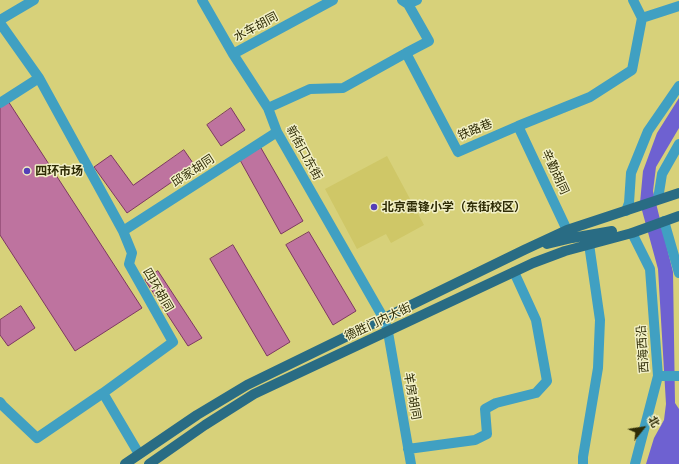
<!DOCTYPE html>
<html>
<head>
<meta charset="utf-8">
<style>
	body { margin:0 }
	#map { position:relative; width:679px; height:464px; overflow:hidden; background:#d7d17a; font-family:Raleway,"Noto Sans SC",sans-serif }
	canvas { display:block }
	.north { position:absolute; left:623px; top:408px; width:40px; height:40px; -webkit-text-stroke:3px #f2f0c6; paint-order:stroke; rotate:60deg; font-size:11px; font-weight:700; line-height:16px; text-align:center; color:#2f2c06 }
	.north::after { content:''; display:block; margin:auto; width:14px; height:18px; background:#2f2c06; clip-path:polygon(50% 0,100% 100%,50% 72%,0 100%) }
</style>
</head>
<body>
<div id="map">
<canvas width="679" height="464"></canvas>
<div class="north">北</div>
</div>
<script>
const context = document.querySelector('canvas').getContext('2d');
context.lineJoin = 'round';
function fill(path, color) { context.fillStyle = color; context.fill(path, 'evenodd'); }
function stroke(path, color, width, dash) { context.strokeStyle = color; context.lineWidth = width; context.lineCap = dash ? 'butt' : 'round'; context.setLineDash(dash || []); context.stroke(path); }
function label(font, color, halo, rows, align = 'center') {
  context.font = font + ' Raleway,"Noto Sans SC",sans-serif'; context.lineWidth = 3; context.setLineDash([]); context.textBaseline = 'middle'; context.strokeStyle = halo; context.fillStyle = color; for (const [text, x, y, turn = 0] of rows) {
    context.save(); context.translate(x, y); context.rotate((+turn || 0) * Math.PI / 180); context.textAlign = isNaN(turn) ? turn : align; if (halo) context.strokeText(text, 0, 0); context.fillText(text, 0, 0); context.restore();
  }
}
const built = new Path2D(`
	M387 156 424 225 391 243 386 234 357 249 325 189Z`);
const water = new Path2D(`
	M679 98V128L656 167 653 191 673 272 675 403 679 409V464H646L654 438 664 420 666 404 658 269 640 203 643 171 657 133Z`);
const building = new Path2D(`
	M8 101 142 308 75 351 0 235V107Z
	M231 108 245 130 221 146 207 125Z
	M261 148 303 221 281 234 240 160Z
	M184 150 195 166 127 213 94 167 111 155 133 185Z
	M309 232 356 311 333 325 286 245Z
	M233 245 290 342 267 356 210 259Z
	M158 271 202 338 188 346 145 280Z
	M21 306 35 328 8 346 0 335V320Z`);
const minor = new Path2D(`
	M202 0 233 54 268 108 277 132 384 319 388 332 411 464
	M402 0 408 4 417 0
	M633 0 642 18
	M0 20 34 0
	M0 23 39 78 123 231 132 253 129 264 173 342 103 393 37 438 3 406 0 402
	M406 53 429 41 408 4
	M233 54 333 0
	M0 103 39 78
	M268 108 310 89 343 88 406 53 458 152 518 126 590 97 632 70 642 18 679 6
	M518 126 567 230
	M658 199 662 174 679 144
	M626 211 629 203 631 173 648 131 679 86
	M664 221 679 273
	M123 231 277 132
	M632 233 650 269 658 376 635 464
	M658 376H679
	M103 393 139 454
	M408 449 475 440 487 434 485 409 496 403 536 393 547 381 536 320 514 272
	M583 464V457L598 368 600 320 589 244`);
const major = new Path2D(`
	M547 244 572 238 612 231
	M125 464 197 415 247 385 524 250 567 230 679 193
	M149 464 205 425 254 394 533 263 565 251 632 233 679 216`);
const markers = [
	[27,171,4,"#543fb7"],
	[374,207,4,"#543fb7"]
];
const streetNames = [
	["水车胡同",256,27,-28],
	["铁路巷",475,130,-22],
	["新街口东街",304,153,61],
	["邱家胡同",193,171,-33],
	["辛勤胡同",555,172,65],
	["四环胡同",158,290,60],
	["德胜门内大街",378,322,-25],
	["西海西沿",643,349,-94],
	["羊房胡同",412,396,80]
];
const poiNames = [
	["四环市场",35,171],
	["北京雷锋小学（东街校区）",382,207]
];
fill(built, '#cfc767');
fill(water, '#6e61d1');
fill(building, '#be739f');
stroke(building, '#7c3861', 1);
stroke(minor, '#40a0c2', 10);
stroke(major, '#296c84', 10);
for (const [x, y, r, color] of markers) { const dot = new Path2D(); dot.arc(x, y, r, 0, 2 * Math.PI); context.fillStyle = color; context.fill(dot); stroke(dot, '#f2f0c6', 1.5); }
label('12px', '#2f2c06', '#f2f0c6', streetNames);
label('bold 12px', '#2f2c06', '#f2f0c6', poiNames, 'left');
</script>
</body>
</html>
